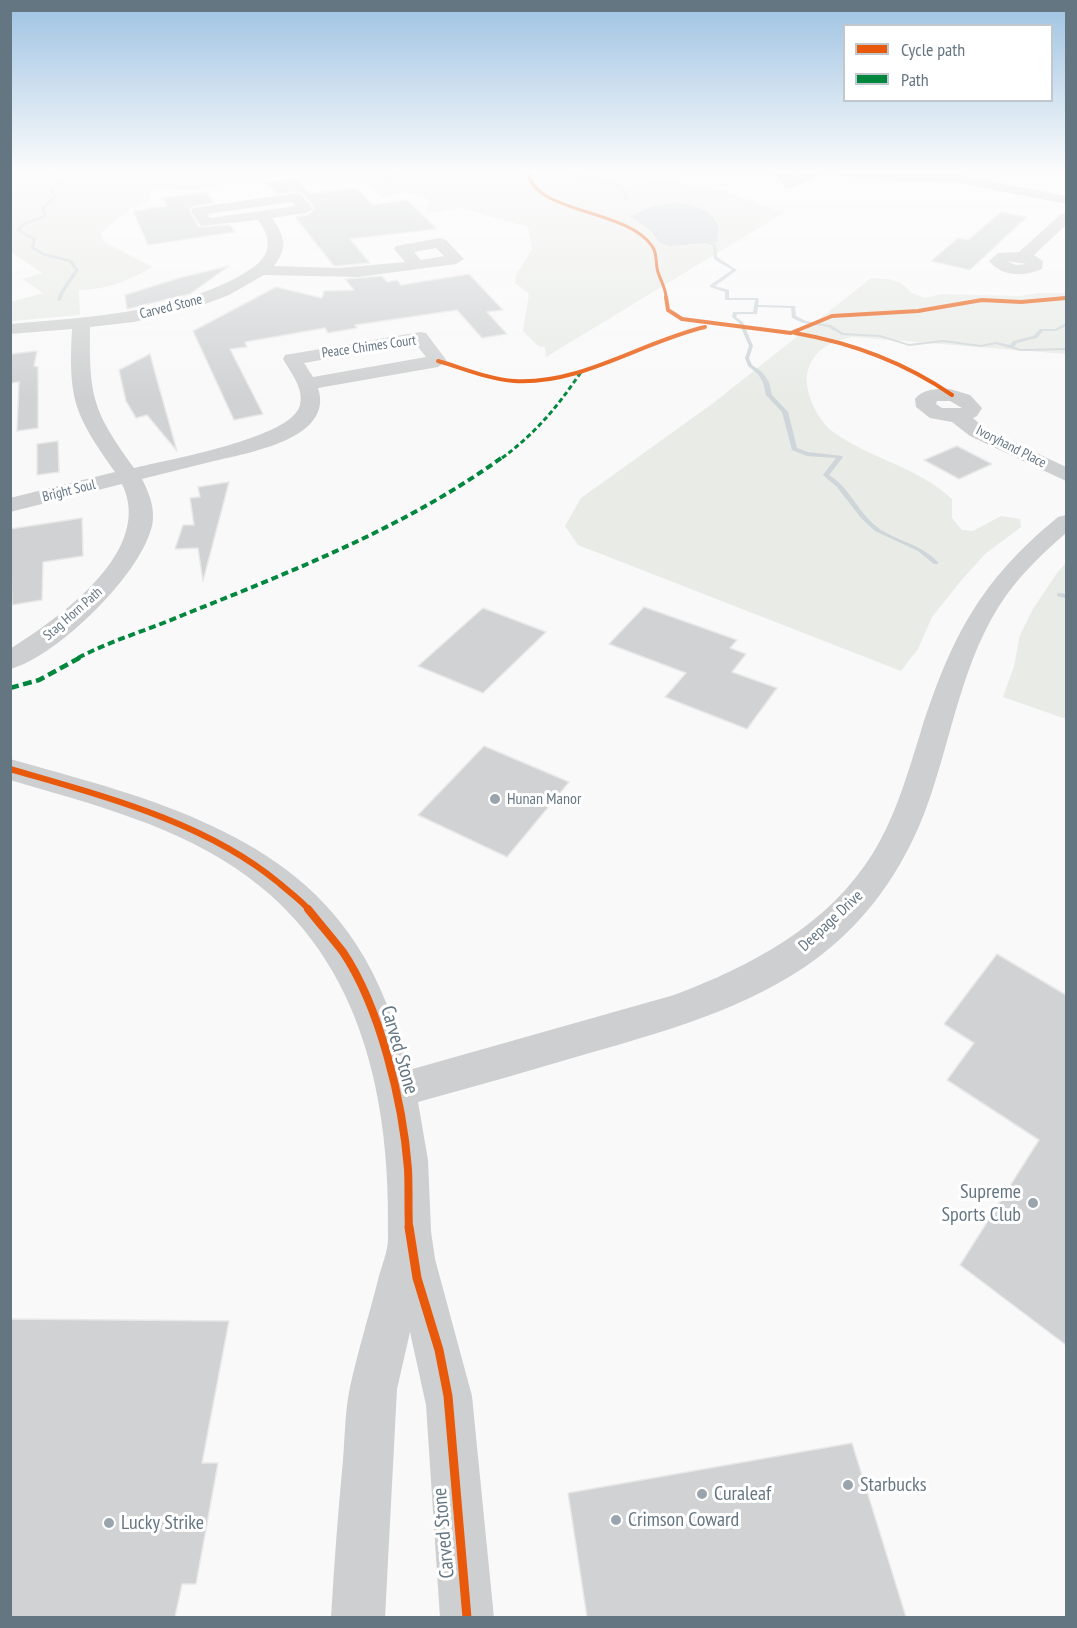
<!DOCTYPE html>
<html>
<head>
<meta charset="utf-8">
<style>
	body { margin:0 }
	#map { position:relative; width:1077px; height:1628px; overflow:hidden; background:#f9f9f9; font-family:"PT Sans Narrow",sans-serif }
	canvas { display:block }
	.frame { position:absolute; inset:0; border:12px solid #657683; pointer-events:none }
	.legend { position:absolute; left:843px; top:24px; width:210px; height:78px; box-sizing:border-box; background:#fff; border:2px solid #c1c8cd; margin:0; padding:8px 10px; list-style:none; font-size:18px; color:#657683 }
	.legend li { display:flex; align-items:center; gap:12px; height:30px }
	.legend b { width:30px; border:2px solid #c1c8cd }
</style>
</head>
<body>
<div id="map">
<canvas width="1077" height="1628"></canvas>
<div class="frame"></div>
<ul class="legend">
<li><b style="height:8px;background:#e8590c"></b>Cycle path</li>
<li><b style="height:8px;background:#00873e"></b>Path</li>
</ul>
</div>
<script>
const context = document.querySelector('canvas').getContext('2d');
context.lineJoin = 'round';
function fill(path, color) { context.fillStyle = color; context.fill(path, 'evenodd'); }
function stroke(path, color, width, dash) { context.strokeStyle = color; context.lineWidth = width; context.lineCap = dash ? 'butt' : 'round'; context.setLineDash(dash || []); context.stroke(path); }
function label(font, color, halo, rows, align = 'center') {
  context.font = font + ' "PT Sans Narrow",sans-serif'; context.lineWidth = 6; context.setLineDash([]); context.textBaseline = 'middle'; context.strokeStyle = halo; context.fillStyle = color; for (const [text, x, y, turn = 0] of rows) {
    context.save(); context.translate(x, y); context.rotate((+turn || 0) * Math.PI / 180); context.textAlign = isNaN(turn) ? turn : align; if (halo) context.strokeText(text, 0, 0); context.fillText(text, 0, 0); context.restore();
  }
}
const green = new Path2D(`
	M11 171H641L645 177C666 184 687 183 709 187 733 192 759 206 785 212L546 357 545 347 538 346 523 331 529 294 515 283 516 275 532 249 528 227 460 208 427 214 428 199 403 192 388 197H381L365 183 277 175 196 190 157 189 150 193V201L130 209 101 233 104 242 153 267C130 280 106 290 79 290L80 315 11 321V302L43 293 22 279 42 273 11 252Z
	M871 278 889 279 901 283 912 293 925 298 941 294 1020 296 1037 293H1066V354L853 337C832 341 815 348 808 370 802 388 817 420 832 431 870 459 918 467 952 499V518L962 530 973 531 1001 516 1020 519 1021 527 985 554 960 582 932 617 918 649 901 671 578 545 565 526 581 498 712 404Z
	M1066 563V719L1003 697 1014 666 1020 635 1033 609 1057 573Z`);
const water = new Path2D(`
	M676 203C690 205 714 209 718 227 719 232 716 236 718 242L669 246 660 243 651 231 630 216 654 206Z`);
const stream = new Path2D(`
	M46 171H51L50 172 67 179 53 189 57 197 45 208 47 217 25 225 20 230 36 239 34 247 44 253 72 260 79 270 64 292 61 300 59 301 57 300 60 292 75 270 69 262 42 255 31 248 33 240 16 230 23 223 44 215 41 208 53 197 49 189 62 179 46 173Z
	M405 171H410L389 179 386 178Z
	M555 171H561L618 184 626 190 628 200 625 201 622 190 616 186Z
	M1014 171H1019L1025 174 1022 175Z
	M702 238 716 244 717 257 737 270 715 286 729 290V298H757L759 299 758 305 795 306 796 316 806 321 831 325 843 333 880 335 909 344 943 340 981 345 996 342 1010 345 1013 341 1033 336 1040 329H1055L1066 323V326L1056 331H1043L1037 338 1017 343 1014 347 1020 349 1066 348V350L1020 351 996 344 981 347 943 342 909 346 880 337 842 335 828 327 803 323 792 318 791 308 758 307 757 314H737L736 317 743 322 753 346 749 358 752 365 762 372 769 382 772 395 788 412 797 448 808 452 842 456 843 457 829 475C850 488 858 512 877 527 897 542 918 542 938 562V564H934L918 551 875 531 861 518 837 487 823 475 836 458 807 456 792 450 782 412 766 395 763 382 758 374 748 366 745 358 749 346 739 323 732 317 733 312H753L755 300H725V292L710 287V285L732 270 714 259 713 246 701 240Z
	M1059 593 1066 594V598L1057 596V594Z`);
const building = new Path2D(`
	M297 179 310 194 356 188 373 205 407 200 437 229 350 239 370 263 334 266 295 217 307 215 315 209 303 193 296 191 276 194 267 183Z
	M206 192 214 203 193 206 189 210 199 227 230 225 235 232 148 245 133 211 168 206 162 198Z
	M1001 212 1027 217 970 270 931 261 958 238 968 240Z
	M229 266 190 294 127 309 125 295 179 278Z
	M469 274 503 310 487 312 507 334 482 338 457 310 355 325 357 328 328 333 325 328 245 342 247 347 230 349 263 414 234 420 193 331 276 287 322 298 324 291 354 290 345 279 382 276 387 282 397 280 401 285Z
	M37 351 34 366 38 367V428L17 431 19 382 10 383V354Z
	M150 354 157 380 177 451 147 415 136 418 126 401 119 370Z
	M58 441 59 472 37 475V444Z
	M957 446 992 464 959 479 924 460Z
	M229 482 203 581 198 548 175 549 183 525H194L190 498 200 497 198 487Z
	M82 518 83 556 43 562 42 600 12 605 10 529Z
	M644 607 737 640 730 648 746 654 732 672 777 688 747 729 665 697 686 673 609 644Z
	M483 608 546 632 483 693 418 666Z
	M484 746 569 782 507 857 418 815Z
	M997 954 1066 995V1345L960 1265 1039 1140 947 1080 974 1043 944 1024Z
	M10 1319 229 1321 202 1463H218L196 1584H182L175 1617H10Z
	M852 1443 906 1617H587L568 1493Z`);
const minor = new Path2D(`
	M774 171H788L793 179 810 171H828L790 189 785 188Z
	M831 171 959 175 1066 196V204L959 183 873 180 838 175Z
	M296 193 301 194 313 209 306 213 272 218C285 236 288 248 274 266L339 268 405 262 394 249 396 246 440 238 446 240 464 259 456 264 358 277 264 275 229 295 200 306 134 322 90 327C89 398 93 411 134 468 166 460 293 438 300 405 304 388 291 373 283 359L285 355 420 332 426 333 447 361 438 367 318 388C335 439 247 453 214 461 190 467 166 473 142 479 148 491 154 505 153 519 149 568 56 658 10 669V649C59 618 155 551 122 484L10 512V498L115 472C75 415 68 401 72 329L10 334V324C87 317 165 314 234 279 262 264 280 250 258 220L201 226 191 211 193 208ZM292 202 296 206 210 218 207 214ZM436 248 444 256 421 260 414 252ZM415 343 426 357 313 377 304 363Z
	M1066 213V225L1034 255 1043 261 1042 269C1024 277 1002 277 989 261L998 253 1019 252 1061 214ZM1007 261 1027 264 1016 265Z
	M950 389 970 395 982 408 977 416 973 418 984 428 1066 467V481L970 436 952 422 930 418 916 407 915 399C922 389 939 388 950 389ZM937 401H950L962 408H942L936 404Z
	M1066 515V533C1044 552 1022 573 1005 597 962 659 952 737 927 806 907 861 875 910 831 947 765 1003 674 1029 593 1052 535 1069 477 1086 418 1102L428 1160 431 1231 435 1259 472 1396 494 1618H440L426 1405 410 1332 397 1389 385 1618H331C334 1565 338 1513 343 1460 345 1436 345 1410 350 1387 358 1351 369 1315 378 1280 381 1267 388 1252 388 1239 391 1103 364 962 248 877 180 826 91 804 10 780V759C134 794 282 828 356 944 381 982 396 1026 409 1070L674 995C751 966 828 926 873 853 896 816 908 772 921 731 951 637 981 580 1058 517Z`);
const quietFar2 = new Path2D(`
	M502 458C536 433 558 406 581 372`);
const quietFar1 = new Path2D(`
	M78 658C112 640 148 630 183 615 293 571 408 526 504 456`);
const quiet = new Path2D(`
	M10 688 39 680 81 657`);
const cyclewayFar4 = new Path2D(`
	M528 171C532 214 626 208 652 246 658 254 655 264 658 272 661 282 666 288 666 298
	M1062 298H1066`);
const cyclewayFar3 = new Path2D(`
	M666 297 668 310 682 319 791 333 832 316 918 311 982 300 1021 302 1066 298
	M795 333C853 343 904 362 952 395
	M438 361C463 368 488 379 514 381 581 385 641 342 705 327`);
const cyclewayFar2 = new Path2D(`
	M10 769C102 796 204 821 279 883 289 892 301 900 310 911`);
const cyclewayFar1 = new Path2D(`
	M308 909C320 924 332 938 343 952 380 1007 403 1103 408 1169 409 1189 408 1209 409 1229`);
const cycleway = new Path2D(`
	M409 1227 417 1278 439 1350 448 1396 467 1618`);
const markers = [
	[495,799,6,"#99a4ac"],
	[1033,1203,6,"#99a4ac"],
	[848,1485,6,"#99a4ac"],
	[702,1494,6,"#99a4ac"],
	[616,1520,6,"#99a4ac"],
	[109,1523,6,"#99a4ac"]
];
const farStreetnames = [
	["Carved Stone",171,307,-14],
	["Peace Chimes Court",369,347,-8],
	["Ivoryhand Place",1011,447,27],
	["Bright Soul",69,491,-14],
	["Stag Horn Path",73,614,-41]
];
const poiNames = [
	["Hunan Manor",507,799]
];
const streetNames = [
	["Deepage Drive",831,921,-43]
];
const nearStreetnames = [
	["Carved Stone",399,1050,74],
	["Carved Stone",444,1533,-95]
];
const nearPoinames = [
	["Supreme",1021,1192,"right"],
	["Sports Club",1021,1215,"right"],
	["Starbucks",860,1485],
	["Curaleaf",714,1494],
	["Crimson Coward",628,1520],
	["Lucky Strike",121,1523]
];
fill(green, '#e8ebe6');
fill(water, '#ced6d9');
fill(stream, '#ced6d9');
fill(building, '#d0d2d3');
stroke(building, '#e8e8e8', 1.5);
fill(minor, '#cecfd0');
stroke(quietFar2, '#00873e', 3, [5, 3]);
stroke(quietFar1, '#00873e', 4, [7, 4]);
stroke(quiet, '#00873e', 4.5, [9, 4.5]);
stroke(cyclewayFar4, '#e8590c', 3);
stroke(cyclewayFar3, '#e8590c', 4);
stroke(cyclewayFar2, '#e8590c', 6);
stroke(cyclewayFar1, '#e8590c', 8);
stroke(cycleway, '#e8590c', 9);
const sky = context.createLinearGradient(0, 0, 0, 399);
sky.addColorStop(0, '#9dc2e2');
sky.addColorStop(0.43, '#fcfcfc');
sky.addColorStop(1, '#fcfcfc00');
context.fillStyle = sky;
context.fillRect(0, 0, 1077, 399);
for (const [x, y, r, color] of markers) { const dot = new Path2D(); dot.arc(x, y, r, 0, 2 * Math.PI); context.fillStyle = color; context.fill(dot); stroke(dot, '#fff', 2); }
label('14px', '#657683', '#fff', farStreetnames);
label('16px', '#657683', '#fff', poiNames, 'left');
label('16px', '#657683', '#fff', streetNames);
label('20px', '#657683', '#fff', nearStreetnames);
label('20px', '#657683', '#fff', nearPoinames, 'left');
</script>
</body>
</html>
